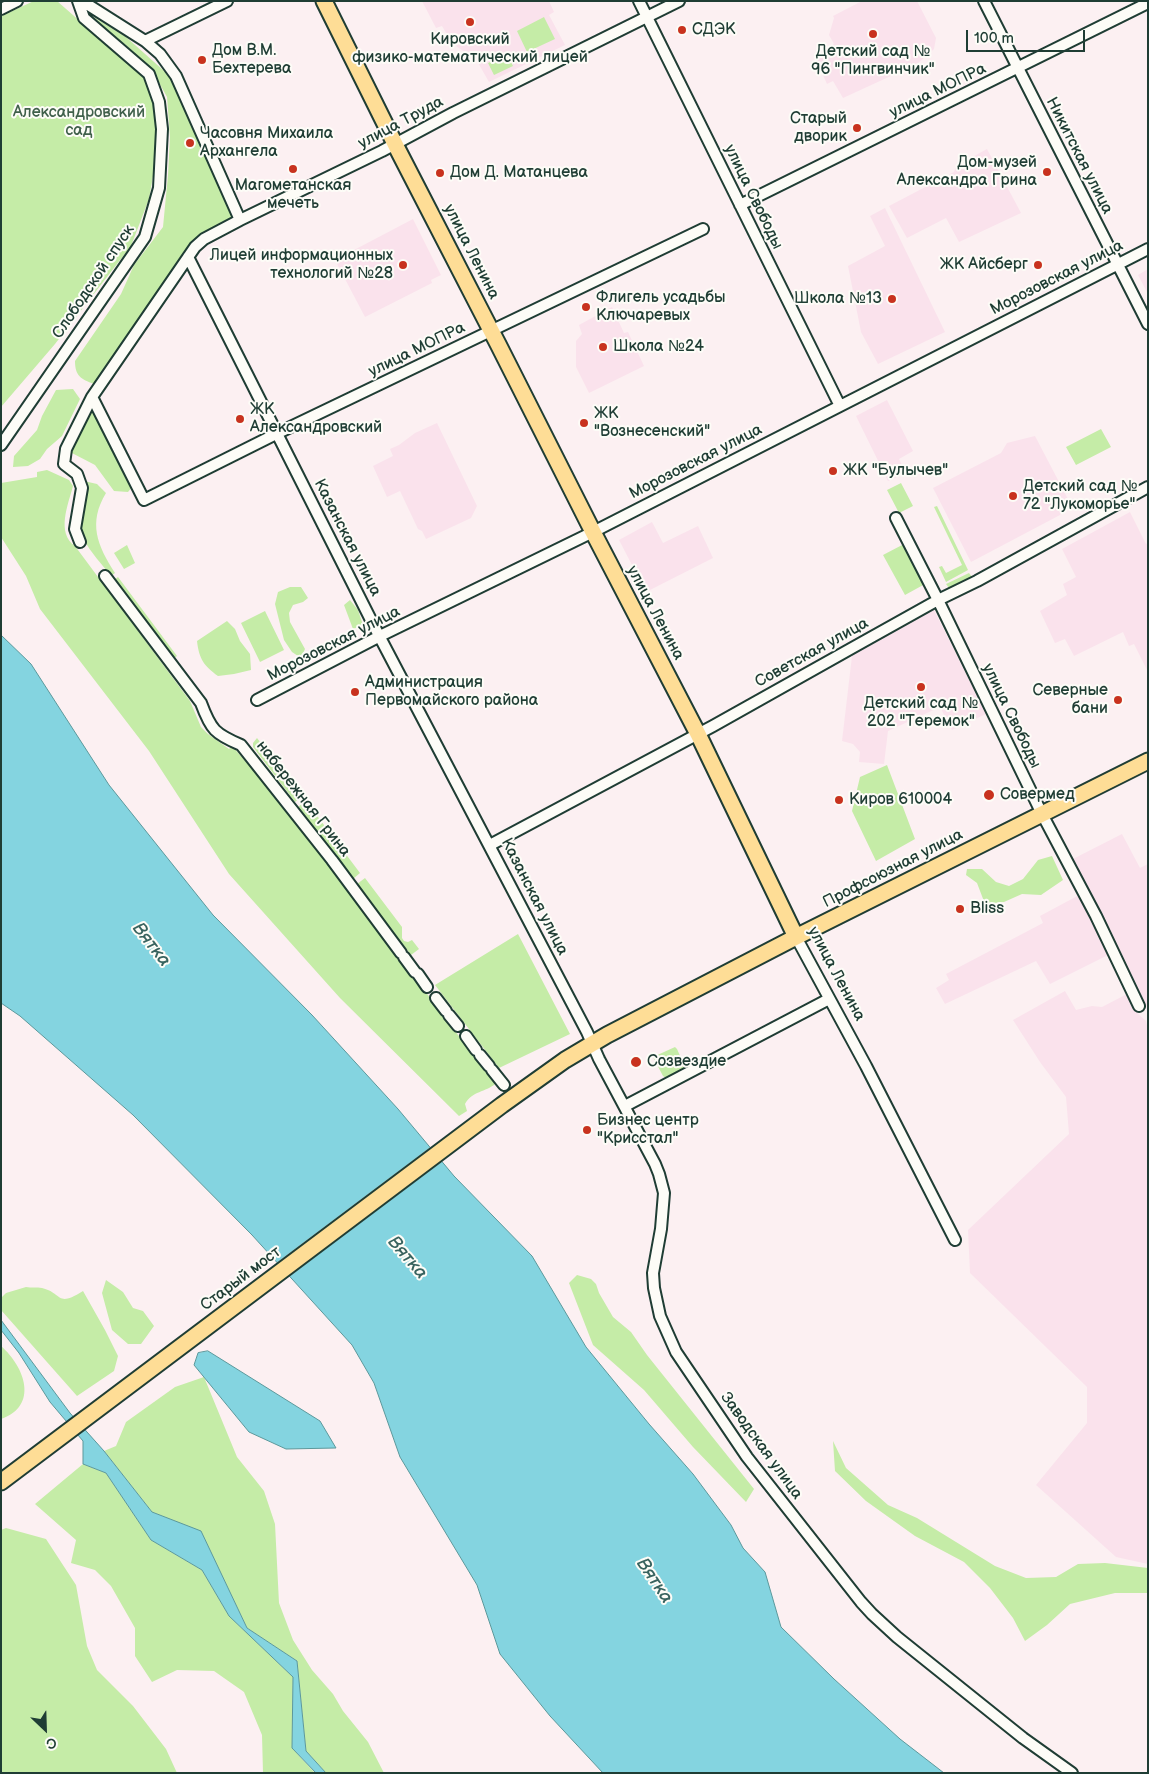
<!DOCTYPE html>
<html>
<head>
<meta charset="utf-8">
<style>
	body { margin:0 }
	#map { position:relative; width:1149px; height:1774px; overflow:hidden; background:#fcf0f2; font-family:"Balsamiq Sans",sans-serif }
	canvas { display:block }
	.frame { position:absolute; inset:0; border:2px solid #1f3d34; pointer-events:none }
	.north { position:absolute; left:20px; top:1704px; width:50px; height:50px; -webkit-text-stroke:4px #fdfcf7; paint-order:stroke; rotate:156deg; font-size:14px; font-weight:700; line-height:20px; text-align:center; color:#1f3d34 }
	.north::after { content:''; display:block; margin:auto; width:18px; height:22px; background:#1f3d34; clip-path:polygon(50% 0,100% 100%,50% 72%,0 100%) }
	.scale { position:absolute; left:966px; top:30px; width:119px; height:22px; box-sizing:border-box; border:2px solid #1f3d34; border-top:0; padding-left:6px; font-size:15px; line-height:18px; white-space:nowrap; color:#1f3d34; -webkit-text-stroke:4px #fdfcf7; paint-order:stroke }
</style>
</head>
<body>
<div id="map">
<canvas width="1149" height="1774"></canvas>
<div class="frame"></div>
<div class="north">С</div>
<div class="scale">100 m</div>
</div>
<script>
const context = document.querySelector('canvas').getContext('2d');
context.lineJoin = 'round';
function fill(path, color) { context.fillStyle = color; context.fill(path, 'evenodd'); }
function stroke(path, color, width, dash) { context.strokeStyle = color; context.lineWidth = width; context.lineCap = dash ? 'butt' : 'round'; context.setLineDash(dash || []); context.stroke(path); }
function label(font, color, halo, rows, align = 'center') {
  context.font = font + ' "Balsamiq Sans",sans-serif'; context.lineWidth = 4; context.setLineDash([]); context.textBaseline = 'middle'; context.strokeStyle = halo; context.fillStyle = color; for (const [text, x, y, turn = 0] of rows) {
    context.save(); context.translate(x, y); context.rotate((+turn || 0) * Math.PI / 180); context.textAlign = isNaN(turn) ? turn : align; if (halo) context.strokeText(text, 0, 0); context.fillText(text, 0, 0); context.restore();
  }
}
const built = new Path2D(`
	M422 1H549L554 12 549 15 565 45 489 82 477 61 452 43 442 26 436 28Z
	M862 1H917L936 38 934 49 917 64 843 98 833 81 827 84 814 55 834 44 829 35 834 18 833 16Z
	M987 149 1021 213 959 242 946 218 907 238 889 206 954 172 956 166Z
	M885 208 945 332 878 364 861 332 848 266 885 246 870 216Z
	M413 219 441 275 431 280 432 283 365 317 335 260Z
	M1148 269V294L1138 275Z
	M612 307 624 333 628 332 644 366 589 393 576 367V341L582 334 579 325Z
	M887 400 913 451 899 459 906 473 888 481 856 416Z
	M437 423 477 506 471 518 426 539 422 531 418 529 400 491 387 497 373 466 393 456 390 449 399 445 415 433Z
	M1035 436 1069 501 1060 515 971 562 933 488 1001 453 1007 443Z
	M1130 512 1146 544 1148 543V672L1134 644 1129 646 1123 632 1074 656 1065 639 1055 643 1040 611 1067 595 1063 584 1076 577 1062 549Z
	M652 522 663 543 698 526 713 558 646 592 619 540Z
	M934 610 986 714 952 730 940 707 888 731 884 764 859 762 860 752 853 744 842 741 852 656Z
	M1122 834 1140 868 1148 864V1007L1142 1002 1071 860Z
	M1081 894 1110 954 1050 984 1036 961 945 1004 936 988 949 980 946 974 1043 923 1040 916Z
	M1065 991 1076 1010 1092 1006 1102 1007 1127 994 1133 1009 1146 1021 1148 1029V1564L1116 1557 1036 1485 1087 1423V1387L970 1273 968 1230 1069 1134 1066 1097 1040 1062 1013 1020Z`);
const green = new Path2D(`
	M34 1H57L147 80 153 96 158 115 156 159 149 199 131 246 55 344 1 407V16Z
	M87 13 126 37 172 78 235 213 221 227 196 240 94 384C81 379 75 376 75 361L121 294 134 265 163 227 168 175 170 137 167 97 152 70 127 46 86 15Z
	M544 17 555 39 527 52 517 31Z
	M507 54 513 66 494 75 488 63Z
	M73 389 80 399 62 436 47 449 40 459 28 466 13 467 14 456 37 430 42 416 56 390Z
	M92 410 96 414 132 487 128 492 114 491 95 465 70 452 87 411Z
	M1101 429 1111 447 1076 465 1066 447Z
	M47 470 69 480 73 486C68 505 56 533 75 546L190 701 201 727 208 734 229 749 232 746 247 763 251 760 495 1084C486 1092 472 1091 465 1104L467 1111 459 1116 340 998 229 874 149 751 40 609 26 576 1 537V483L37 477V472Z
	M84 481 97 484 106 493C88 523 97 545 115 573L111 576C103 565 84 546 82 533 79 517 83 498 84 481Z
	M901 483 913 506 899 513 887 490Z
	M937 506 968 570 946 582 939 567 942 566 946 573 962 565 934 507Z
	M904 544 925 584 905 595 883 555Z
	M127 545 135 563 124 569 114 553Z
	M969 573 972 577 949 588 946 584Z
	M118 577 177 656 173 659 114 580Z
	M290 587H301L308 598 303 602 293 605 289 613 290 622 305 649 301 658 292 652 284 640 275 604 278 592Z
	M350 600 358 610 363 625 353 629 344 605Z
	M265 611 284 650 260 662 241 623Z
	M227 621 235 629 240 641 250 654 251 670 234 674 218 676C204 666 199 659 197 641Z
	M257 738 302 797 295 802 253 747V743Z
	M887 765 915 839 876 861 852 811 860 777Z
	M306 801 360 873 353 879 298 807Z
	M1052 856 1063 880 1041 895 1022 894 1004 902 985 904 977 883 966 875 967 869H982L996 882 1009 886 1023 879 1038 860Z
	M365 878 402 927V938L404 941 408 942 412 940 419 949 411 955 357 884Z
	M518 934 570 1034 499 1068 435 985Z
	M675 1047 677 1049 685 1067 666 1078 663 1076 653 1057Z
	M577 1275 591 1279 596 1284 599 1293 613 1317 631 1332 647 1355 754 1489 746 1502 693 1447 644 1390 593 1345 569 1283Z
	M106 1280 123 1292 133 1308 143 1311 154 1326 141 1344H128L112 1330 102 1293Z
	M26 1287C31 1288 37 1287 42 1288 63 1293 56 1308 83 1291L105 1330 118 1356 114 1371 77 1396 1 1310V1298L6 1293Z
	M1 1346C25 1367 39 1406 1 1419Z
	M204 1377 237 1457 264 1491 275 1524 279 1603 293 1640 312 1670 333 1694 343 1711 368 1742 384 1773H326L306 1751 297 1661 247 1628 201 1532 152 1512 104 1451 116 1446 126 1422 175 1387Z
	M833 1441 846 1468 888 1505 917 1518 995 1566 1026 1578 1056 1577 1078 1564 1105 1563 1148 1568V1593H1115L1070 1604 1047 1625 1025 1641 1013 1618 990 1588 964 1562 915 1536 866 1501 835 1471Z
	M83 1464 106 1473 151 1540 202 1570 229 1616 293 1677 292 1748 315 1773H263L262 1735 244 1692 214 1671 177 1670 152 1682 135 1656V1628L111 1586 95 1570 71 1563 76 1540 35 1504Z
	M6 1528 46 1539 76 1585 87 1646 97 1670 133 1706 166 1749 177 1773H1V1530Z`);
const water = new Path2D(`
	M1 635 31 664 109 785 213 915 312 1015 398 1109 454 1176 532 1256 586 1347 649 1424 693 1474 731 1525 743 1548 765 1572 781 1627 834 1679 900 1739 944 1773H603L550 1716 500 1654 477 1585 400 1457 374 1383 352 1345 252 1235 133 1115 20 1016 1 1003Z
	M1 1320 70 1413 104 1451 152 1512 201 1531 247 1628 297 1661 306 1751 326 1773H316L292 1748 293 1677 229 1616 202 1570 151 1540 106 1473 83 1464V1441L50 1402 19 1353 1 1330Z
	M208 1351 320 1421 336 1448 286 1449 249 1432 194 1365 198 1353Z`);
const pier = new Path2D(`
	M432 1146 444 1160 287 1278 275 1264Z`);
const street = new Path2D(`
	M82 1 145 41 160 54 176 76 240 220
	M639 1 840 406
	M984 1 1148 324
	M1 9 17 1
	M145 41 227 1
	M740 205 1148 3
	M188 257 374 626 587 1032 599 1059 655 1164 659 1174 664 1193 661 1229 653 1273 654 1288 660 1316 676 1352 747 1457 861 1602 872 1614 897 1637 1023 1738 1072 1773
	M92 397 144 500 278 433 703 229
	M1 445 145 237 159 188 162 129 159 102 149 74 84 18 78 1
	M896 518 938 600 1042 814 1096 916 1139 1006
	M80 542 75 529 82 488 77 474 64 464 66 449 92 397 195 247 204 239 240 220 382 151 453 113 679 1
	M105 576 201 703C211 730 215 734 241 745L332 860 401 953
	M257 700 380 636 593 532 1148 249
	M490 845 713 726 861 643 938 600 977 581 1148 487
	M796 937 866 1066 955 1240
	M404 957 415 972
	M418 974 427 987
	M436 998 446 1011
	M449 1015 458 1026
	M466 1036 476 1050
	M480 1055 489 1066
	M492 1070 504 1085
	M625 1106 829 999`);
const primary = new Path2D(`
	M324 1 399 152 498 344 593 532 698 734 796 937
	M1 1482 502 1105 565 1060 607 1035 796 937 1148 761`);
const markers = [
	[470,22,5,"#c8321e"],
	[682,30,5,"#c8321e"],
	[873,34,5,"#c8321e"],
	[202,60,5,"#c8321e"],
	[857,128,5,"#c8321e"],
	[190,143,5,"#c8321e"],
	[293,169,5,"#c8321e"],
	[1047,172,5,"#c8321e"],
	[440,173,5,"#c8321e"],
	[403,265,5,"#c8321e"],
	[1038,265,5,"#c8321e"],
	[892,299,5,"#c8321e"],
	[586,307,5,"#c8321e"],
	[603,347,5,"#c8321e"],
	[240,419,5,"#c8321e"],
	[584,423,5,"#c8321e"],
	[833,471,5,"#c8321e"],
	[1013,496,5,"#c8321e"],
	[921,687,5,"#c8321e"],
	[355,692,5,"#c8321e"],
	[1118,700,5,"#c8321e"],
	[989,795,6,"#c8321e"],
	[839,800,5,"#c8321e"],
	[960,909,5,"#c8321e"],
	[636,1062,6,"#c8321e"],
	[587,1130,5,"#c8321e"]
];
const poiNames = [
	["СДЭК",692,30],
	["Кировский",470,40,"center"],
	["физико-математический лицей",470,58,"center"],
	["Дом В.М.",212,51],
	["Бехтерева",212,69],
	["Детский сад №",873,52,"center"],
	["96 \"Пингвинчик\"",873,70,"center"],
	["Старый",847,119,"right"],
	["дворик",847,137,"right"],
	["Часовня Михаила",200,134],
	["Архангела",200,152],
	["Дом-музей",1037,163,"right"],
	["Александра Грина",1037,181,"right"],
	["Дом Д. Матанцева",450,173],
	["Магометанская",293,186,"center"],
	["мечеть",293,204,"center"],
	["Лицей информационных",393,256,"right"],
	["технологий №28",393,274,"right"],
	["ЖК Айсберг",1028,265,"right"],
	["Флигель усадьбы",596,298],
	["Ключаревых",596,316],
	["Школа №13",882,299,"right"],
	["Школа №24",613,347],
	["ЖК",250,410],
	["Александровский",250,428],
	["ЖК",594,414],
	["\"Вознесенский\"",594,432],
	["ЖК \"Булычев\"",843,471],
	["Детский сад №",1023,487],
	["72 \"Лукоморье\"",1023,505],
	["Администрация",365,683],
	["Первомайского района",365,701],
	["Северные",1108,691,"right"],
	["бани",1108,709,"right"],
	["Детский сад №",921,704,"center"],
	["202 \"Теремок\"",921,722,"center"],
	["Совермед",1000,795],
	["Киров 610004",849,800],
	["Bliss",970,909],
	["Созвездие",647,1062],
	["Бизнес центр",597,1121],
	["\"Крисстал\"",597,1139]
];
const streetNames = [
	["улица МОПРа",938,91,-26],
	["улица Труда",401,123,-28],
	["Никитская улица",1079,156,63],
	["улица Свободы",753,197,64],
	["улица Ленина",471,252,63],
	["Морозовская улица",1057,278,-27],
	["Слободской спуск",94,282,-56],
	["улица МОПРа",417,350,-26],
	["Морозовская улица",696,462,-27],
	["Казанская улица",347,538,63],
	["улица Ленина",655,613,62],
	["Морозовская улица",334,644,-27],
	["Советская улица",812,653,-29],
	["улица Свободы",1011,716,64],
	["набережная Грина",303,799,52],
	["Профсоюзная улица",893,869,-27],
	["Казанская улица",534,897,63],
	["улица Ленина",836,974,62],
	["Старый мост",241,1279,-37],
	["Заводская улица",761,1446,54]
];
const parkNames = [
	["Александровский",79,113],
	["сад",79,131]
];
const waterNames = [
	["Вятка",151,945,52],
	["Вятка",407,1258,49],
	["Вятка",654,1581,56]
];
fill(built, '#fae2ec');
fill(green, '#c5eca7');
fill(water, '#84d4e0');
stroke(water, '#5c989b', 1);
fill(pier, '#fcf0f2');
stroke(street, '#1f3d34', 14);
stroke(primary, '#1f3d34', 19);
stroke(street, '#fdfcf7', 10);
stroke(primary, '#fedd96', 15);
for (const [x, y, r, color] of markers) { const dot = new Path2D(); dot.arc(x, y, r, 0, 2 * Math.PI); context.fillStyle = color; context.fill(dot); stroke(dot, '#fdfcf7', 2); }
label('16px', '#1f3d34', '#fdfcf7', poiNames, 'left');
label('16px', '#1f3d34', '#fdfcf7', streetNames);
label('16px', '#40604b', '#fdfcf7', parkNames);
label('italic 18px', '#38635f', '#fdfcf7', waterNames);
</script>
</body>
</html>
